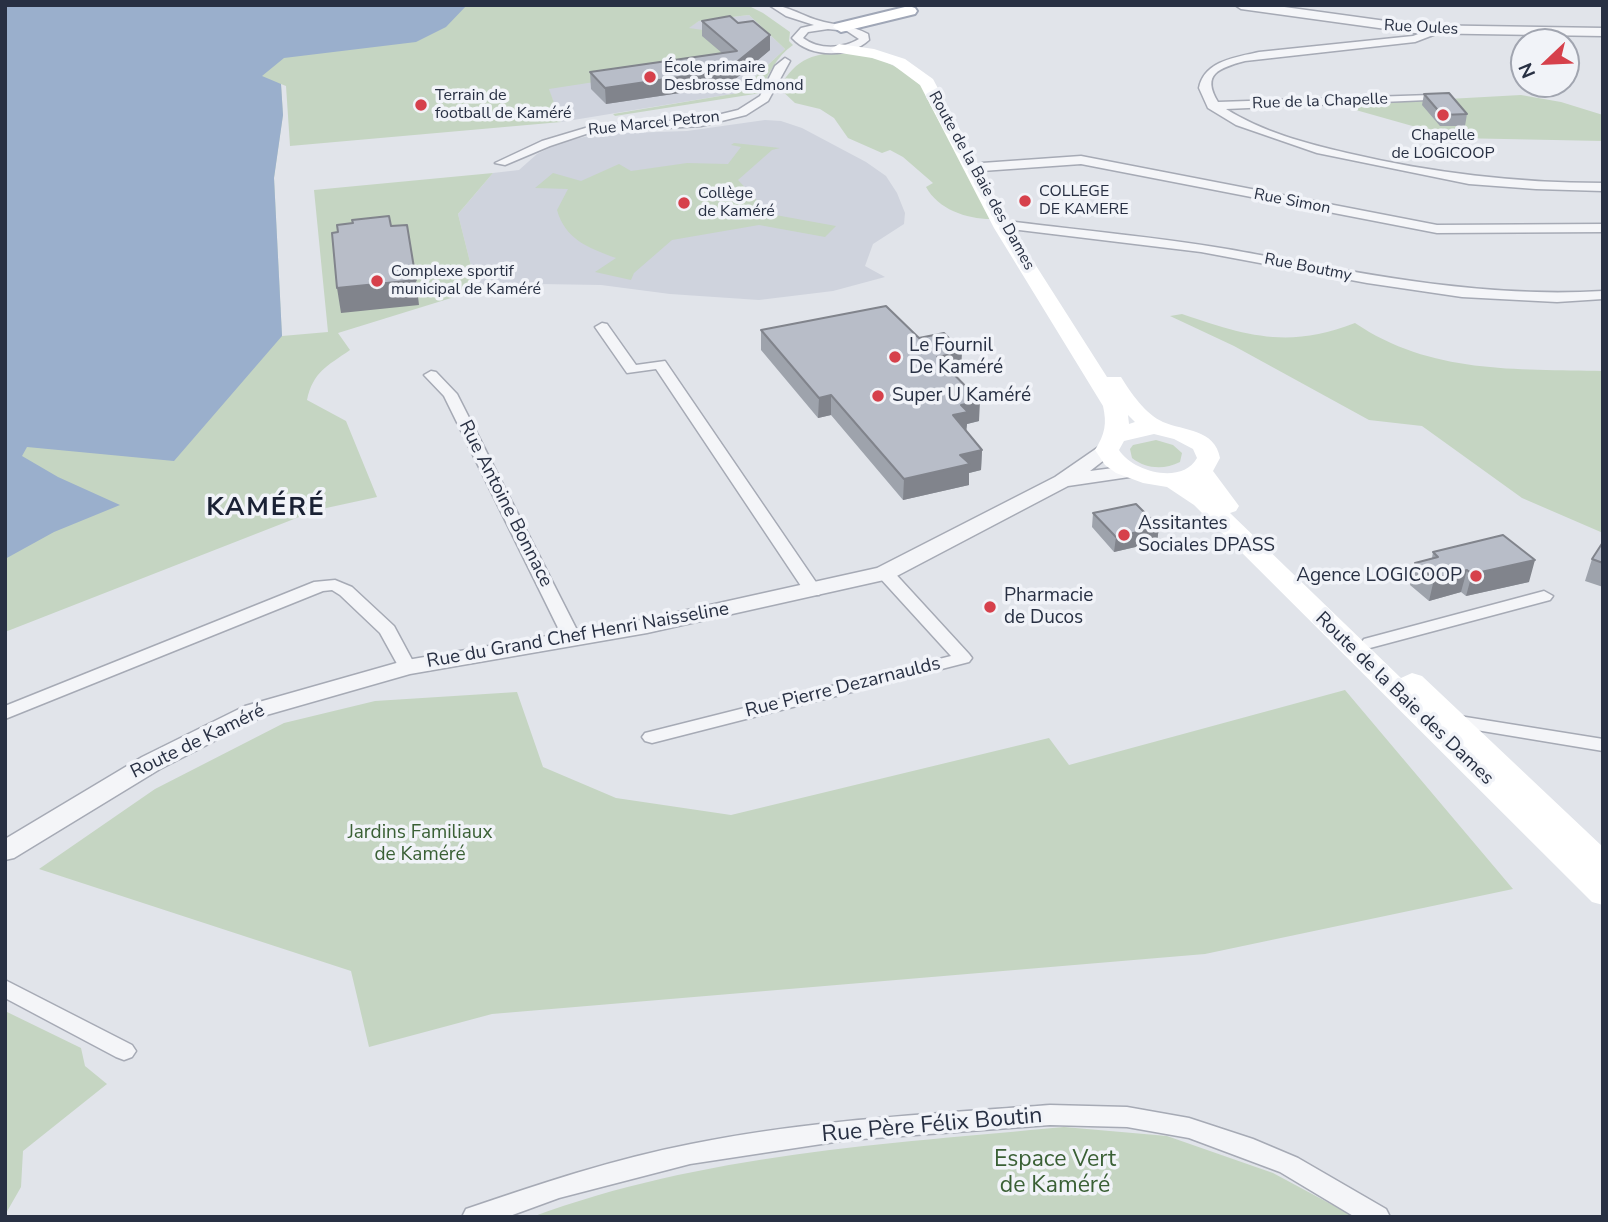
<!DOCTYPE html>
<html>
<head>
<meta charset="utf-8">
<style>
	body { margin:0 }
	#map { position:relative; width:1608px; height:1222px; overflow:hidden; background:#e1e4ea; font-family:"Nunito Sans",sans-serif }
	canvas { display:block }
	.frame { position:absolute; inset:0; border:7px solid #283043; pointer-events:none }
	.north { position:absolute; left:1510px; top:28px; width:70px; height:70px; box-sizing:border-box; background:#f1f3f8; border:2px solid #a1a5b0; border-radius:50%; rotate:247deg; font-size:19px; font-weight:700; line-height:28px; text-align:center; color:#283043 }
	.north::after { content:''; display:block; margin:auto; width:24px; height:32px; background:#d6404b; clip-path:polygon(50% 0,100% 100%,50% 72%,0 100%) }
</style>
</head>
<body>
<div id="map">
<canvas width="1608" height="1222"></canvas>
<div class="frame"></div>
<div class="north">N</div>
</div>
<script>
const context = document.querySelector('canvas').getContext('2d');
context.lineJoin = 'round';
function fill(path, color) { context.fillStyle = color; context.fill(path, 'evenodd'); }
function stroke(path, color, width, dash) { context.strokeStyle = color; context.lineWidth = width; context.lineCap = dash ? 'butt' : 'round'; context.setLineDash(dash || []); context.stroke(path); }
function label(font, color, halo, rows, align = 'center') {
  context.font = font + ' "Nunito Sans",sans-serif'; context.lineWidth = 7; context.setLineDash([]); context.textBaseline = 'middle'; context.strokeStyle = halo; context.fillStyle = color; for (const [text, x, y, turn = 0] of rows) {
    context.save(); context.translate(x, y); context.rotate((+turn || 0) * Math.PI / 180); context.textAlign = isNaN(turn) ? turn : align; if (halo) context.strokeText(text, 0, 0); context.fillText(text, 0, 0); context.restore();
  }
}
const built = new Path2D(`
	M749 15 785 49 738 93 561 122 539 64 676 35 699 21Z
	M765 120 781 121 802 128 866 162 886 176 897 193 905 213 904 224 873 244 865 266 885 277 833 291 759 300 670 294 601 285 540 284 477 290 458 214 493 173 519 170 537 154 561 142 598 134 687 131Z`);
const green = new Path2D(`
	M5 5H747L763 13 790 32 789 41 793 45C777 56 767 75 761 93L615 116 613 114 738 93 785 49 749 15 699 21 689 28 703 30 731 61 549 89 561 122 290 146 286 86 281 84 283 115 274 178 282 336 328 332 314 190 493 173 458 214 477 290 338 333 350 350C327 366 313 372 307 400L346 421 377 497 317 510 5 632Z
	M849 52 882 60 904 71 924 88 991 219C966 219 938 209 926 187L933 183 903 157 890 150 882 153 848 138 834 118 820 109 795 103 779 88C797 57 814 53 849 52Z
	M1521 95 1561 102 1603 115V141L1455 138 1338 105Z
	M734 143 780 148 772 150 738 180 770 214 836 226 825 237 759 225 672 240 634 273 631 280 595 272 616 258C588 248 565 239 557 210L568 189 535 188 553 173 581 181 619 164 631 171 687 163 728 164 741 147 731 145Z
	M1182 314C1246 336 1289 349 1355 323 1430 374 1516 369 1603 371V533L1522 498 1422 426 1369 420 1234 346 1170 316Z
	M1156 440 1173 445 1182 453 1180 462C1164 470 1146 469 1132 458L1130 449 1133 445Z
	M1345 690 1513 889 1205 954 492 1014 369 1047 351 971 39 869 155 789 284 723 375 701 517 692 543 767 616 798 731 815 1049 738 1069 765Z
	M5 1011 81 1048 85 1066 107 1084 23 1151 21 1187 5 1215Z
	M1064 1127 1167 1136 1273 1173 1355 1217H532C702 1154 884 1144 1064 1127Z`);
const water = new Path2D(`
	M5 5H467L446 27 416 42 284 58 262 76 281 84 283 115 274 178 282 336 174 461 27 447 22 456 58 477 120 505 54 532 5 559Z`);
const minor = new Path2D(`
	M769 5C788 5 805 18 824 22 841 26 851 25 868 34L869 40C850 58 810 58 792 38L801 28 814 25 786 16ZM828 29 847 31 859 39C842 49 819 50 803 38L808 32Z
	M1437 27 1441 28V32L1415 42 1245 61C1219 68 1201 74 1218 102L1431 95 1432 97 1427 100 1226 109C1263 132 1305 143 1347 153 1432 173 1516 183 1603 183V191L1536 189 1469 184 1317 153 1236 125 1208 108 1199 88C1204 61 1236 57 1259 52L1413 36Z
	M785 58 790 61 768 101 746 115 701 126 592 132 550 146 505 165 495 163 542 141 592 126 701 119 738 110 760 96 775 66Z
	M1081 156 1437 225 1603 224V232L1437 233 1081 164 982 171 976 167 982 163Z
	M1015 222C1086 231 1157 237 1227 249 1352 271 1475 299 1603 291V299L1557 302 1462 297 1367 283 1201 252 1011 229 1009 226Z
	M602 323 607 324 636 365 665 361 822 591 819 595H807L656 369 627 373 595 327Z
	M431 371 436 372 457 394 581 638 578 642H566L563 638 444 396 424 375Z
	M885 568 891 569 969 654 972 658 969 662 652 743 645 741 642 737 645 733 951 656 879 577 876 573Z
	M335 580 352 587 394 626 416 667 413 671H401L380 633 340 595 332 590 323 591 5 719V706L314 582Z
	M1544 591 1553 596 1550 600 1370 648 1361 643 1364 639Z
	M1453 715 1603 739V751L1446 725 1444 721 1446 717Z
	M5 980 132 1045 136 1051 132 1057 124 1060 116 1057 5 998Z
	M1050 1105 1127 1107 1189 1118 1253 1139 1298 1158 1386 1209 1390 1217H1355L1280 1172 1189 1138 1127 1127 1050 1125 848 1140 690 1164 559 1198 507 1217H462L466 1209C539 1184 614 1159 691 1144 809 1120 930 1114 1050 1105Z`);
const tertiary = new Path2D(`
	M1235 5H1270L1415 25 1603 28V36L1415 33 1241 9Z
	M1107 444 1114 446 1117 450 1090 471 1129 466 1136 468 1139 472 1136 476 1068 486 893 578 647 633 410 674 263 716 160 769 14 858 5 860V839L142 757 245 706 407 660 647 619 877 568 1055 477 1100 446Z`);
const secondary = new Path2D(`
	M839 44 874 49 905 59 933 79 1012 228 1107 377H1121C1131 393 1145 414 1163 422 1184 431 1215 429 1220 458L1213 471 1239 506 1236 511 1230 513 1401 678 1412 673 1422 676 1603 847V905L1592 902 1194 505 1167 487 1143 483 1116 473 1105 465 1095 450C1105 434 1107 424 1103 406L994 228 920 85 893 65 872 58 834 52 831 49ZM1128 415 1135 422 1129 424ZM1154 434 1174 439 1193 449 1197 458C1182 485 1133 472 1119 450L1124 441Z`);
const primary = new Path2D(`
	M909 6 915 8 917 11 915 14 841 32 833 27 835 24Z`);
const wall = new Path2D(`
	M702 21 770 50 727 86 606 104 591 89 590 72 722 53 702 36Z
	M1424 94 1467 114 1465 126H1440L1422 105Z
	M761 330 919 338 961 372 953 373 979 421 967 424 966 431 982 450 981 470 969 473V485L903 500 831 415 818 418 761 350Z
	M1093 513 1159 527 1157 542 1114 552 1092 527Z
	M1603 542V587L1585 581 1592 559Z
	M1433 552 1529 582 1466 596 1461 592 1429 601 1410 585 1415 563 1432 558Z`);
const shadedWall = new Path2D(`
	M770 35V50L727 86 606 104 605 88 727 70Z
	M416 280 419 305 341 313 337 288Z
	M962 352 961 372 936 377 937 357Z
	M831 395V415L818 418 819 398Z
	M980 401 979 421 967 424 966 433 953 415 961 405Z
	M982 450 981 470 969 473V485L903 500 904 479 960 455Z
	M1159 527 1157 542 1114 552 1116 537Z
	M1535 560 1529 582 1466 596 1472 574Z
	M1467 570 1461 592 1429 601 1434 579Z`);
const building = new Path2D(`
	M730 16 738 23 753 21 770 35 727 70 605 88 590 72 737 51 702 21Z
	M1449 93 1467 114 1442 115 1424 94Z
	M389 216 391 226 407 225 416 280 337 288 332 233 338 232 337 225 353 223 352 220Z
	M886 306 919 338 944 333 962 352 937 357 980 401 961 405 968 412 953 415 982 450 960 455 970 464 904 479 831 395 819 398 761 330Z
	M1136 504 1159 527 1116 537 1093 513Z
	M1503 535 1535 560 1472 574 1467 570 1434 579 1415 563 1438 557 1433 552Z
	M1603 542V563L1592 559Z`);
const markers = [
	[650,77,7,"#d6404b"],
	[421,105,7,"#d6404b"],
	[1443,115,7,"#d6404b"],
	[1025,201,7,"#d6404b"],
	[684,203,7,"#d6404b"],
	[377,281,7,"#d6404b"],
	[895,357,7,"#d6404b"],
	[878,396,7,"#d6404b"],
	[1124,535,7,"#d6404b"],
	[1476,576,7,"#d6404b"],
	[990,607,7,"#d6404b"]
];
const farStreetnames = [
	["Rue Oules",1421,28,3],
	["Rue de la Chapelle",1320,102,-2],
	["Rue Marcel Petron",654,124,-6],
	["Route de la Baie des Dames",981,181,61],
	["Rue Simon",1292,202,11],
	["Rue Boutmy",1308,268,11]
];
const farPoinames = [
	["École primaire",664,68],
	["Desbrosse Edmond",664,86],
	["Terrain de",435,96],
	["football de Kaméré",435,114],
	["Chapelle",1443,136,"center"],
	["de LOGICOOP",1443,154,"center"],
	["COLLEGE",1039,192],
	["DE KAMERE",1039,210],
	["Collège",698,194],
	["de Kaméré",698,212],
	["Complexe sportif",391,272],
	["municipal de Kaméré",391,290]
];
const poiNames = [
	["Le Fournil",909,346],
	["De Kaméré",909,368],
	["Super U Kaméré",892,396],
	["Assitantes",1138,524],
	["Sociales DPASS",1138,546],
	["Agence LOGICOOP",1462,576,"right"],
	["Pharmacie",1004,596],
	["de Ducos",1004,618]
];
const streetNames = [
	["Rue Antoine Bonnace",505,504,63],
	["Rue du Grand Chef Henri Naisseline",578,636,-10],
	["Rue Pierre Dezarnaulds",843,688,-14],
	["Route de la Baie des Dames",1404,699,44],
	["Route de Kaméré",198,742,-26]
];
const parkNames = [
	["Jardins Familiaux",420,833],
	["de Kaméré",420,855]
];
const nearStreetnames = [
	["Rue Père Félix Boutin",932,1126,-5]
];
const nearParknames = [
	["Espace Vert",1055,1160],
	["de Kaméré",1055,1186]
];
const districtNames = [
	["KAMÉRÉ",266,509]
];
fill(built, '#cfd3dd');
fill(green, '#c5d5c2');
fill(water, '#9aafcc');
stroke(minor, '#a6aab5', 3);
stroke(tertiary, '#a6aab5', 3);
stroke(primary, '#a0a7b7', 4);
fill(minor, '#f4f5f8');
fill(tertiary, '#f4f5f8');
fill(secondary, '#fff');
fill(primary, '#fff');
fill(wall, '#9ea3ac');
fill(shadedWall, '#81848c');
fill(building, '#b8bdc8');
stroke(building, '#81848c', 2);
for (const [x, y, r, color] of markers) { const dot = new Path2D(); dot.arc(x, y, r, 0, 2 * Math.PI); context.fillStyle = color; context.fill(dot); stroke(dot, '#f1f3f8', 2.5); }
label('16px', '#283043', '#f1f3f8', farStreetnames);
label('16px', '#283043', '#f1f3f8', farPoinames, 'left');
label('19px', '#283043', '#f1f3f8', poiNames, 'left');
label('19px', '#283043', '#f1f3f8', streetNames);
label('19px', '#3a6035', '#f1f3f8', parkNames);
label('23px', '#283043', '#f1f3f8', nearStreetnames);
label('23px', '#3a6035', '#f1f3f8', nearParknames);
context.letterSpacing = '2px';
label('bold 26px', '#1a2134', '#f1f3f8', districtNames);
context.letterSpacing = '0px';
</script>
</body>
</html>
